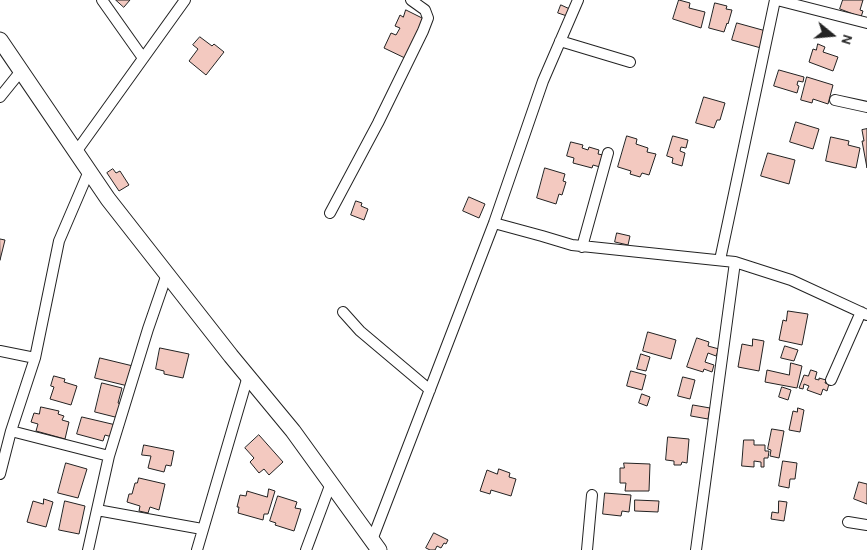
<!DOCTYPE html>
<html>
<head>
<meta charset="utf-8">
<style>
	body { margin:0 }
	#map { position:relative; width:867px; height:550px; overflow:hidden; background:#fff; font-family:Karla,sans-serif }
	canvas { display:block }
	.north { position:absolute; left:807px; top:10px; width:50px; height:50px; -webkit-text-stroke:4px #fff; paint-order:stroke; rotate:107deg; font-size:14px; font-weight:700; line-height:20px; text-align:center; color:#222 }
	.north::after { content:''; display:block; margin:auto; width:18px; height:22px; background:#222; clip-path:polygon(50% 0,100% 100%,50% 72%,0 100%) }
</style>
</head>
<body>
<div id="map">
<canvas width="867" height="550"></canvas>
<div class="north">N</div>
</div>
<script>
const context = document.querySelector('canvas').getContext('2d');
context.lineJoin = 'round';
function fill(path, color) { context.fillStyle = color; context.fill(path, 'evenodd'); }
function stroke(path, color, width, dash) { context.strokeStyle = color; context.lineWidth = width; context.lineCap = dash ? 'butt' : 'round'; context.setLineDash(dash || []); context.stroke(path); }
const building = new Path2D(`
	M116 0H130L124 7Z
	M679 0 690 3 689 8 705 12 701 28 673 19Z
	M843 0H863L860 10 863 11 861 17 840 9Z
	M715 3 727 6 726 9 732 10 728 24 727 23 724 32 709 28Z
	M561 5 572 10 570 17 558 13Z
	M406 10 426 20 407 59 384 48 391 33 396 35 400 28 395 26 400 15 403 17Z
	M737 23 766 31 761 48 732 40Z
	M200 37 212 46 214 44 224 52 206 75 189 61 198 49 193 45Z
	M818 44 825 47 823 52 838 57 833 71 809 62 813 49 816 50Z
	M779 70 804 77 803 82 798 81 797 85 799 86 797 93 774 86Z
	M807 77 833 85 828 104 813 99 812 103 801 100Z
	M704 97 725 103 720 120H717L714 128 696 123Z
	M796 122 819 129 813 149 790 142Z
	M867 129V168L862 141H864L862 130Z
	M627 136 637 139 636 144 648 148 647 152 656 154 649 175 642 173 640 177 630 174 631 171 618 167Z
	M673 136 688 140 686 148 681 147 680 151 685 153 682 166 672 163 673 158 667 156Z
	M831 137 849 141 848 145 860 148 856 168 826 161Z
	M571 142 583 145 582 148 588 150 589 147 599 150 598 154 603 155 600 167 593 165 592 168 573 163 574 158 567 156Z
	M768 153 795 160 789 184 761 176Z
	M545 168 565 174 563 181 566 182 562 195 559 194 556 204 537 198Z
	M113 169 116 173 120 171 129 185 119 191 107 173Z
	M469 197 485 204 479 218 463 211Z
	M356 201 362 203 361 206 368 209 364 220 351 215Z
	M617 233 630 236 628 245 615 242Z
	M0 239 5 240 0 260Z
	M788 311 808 314 802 345 779 340 783 320 786 321Z
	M648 332 676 340 671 359 643 351Z
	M697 338 709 342 708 346 719 349 716 356 708 353 705 362 714 365 712 372 704 369 703 372 687 367Z
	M753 339 764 341 759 371 738 367 742 344 752 346Z
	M785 346 798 350 794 361 781 358Z
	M160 348 189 354 183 378 164 374V371L156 369Z
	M641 354 650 357 646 371 637 369Z
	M100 358 133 366 128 386 95 378Z
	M791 363 802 366 797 388 765 382 767 370 789 375Z
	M811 370 817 372 815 379 819 380V378L826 380 825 383 829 384 827 391 823 389 821 395 807 390 809 386 804 384 803 389 799 388 804 375 808 376Z
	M631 371 646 375 642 390 627 386Z
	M54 376 65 379 64 382 77 386 71 405 50 399 54 387 51 386Z
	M683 377 695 380 690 399 678 396Z
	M102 383 122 388 118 403 122 405 119 418 95 412Z
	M782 387 791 390 788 400 779 397Z
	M642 394 650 397 647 406 639 403Z
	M693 405 710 408 708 419 691 416Z
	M41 407 59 411 58 414 64 416 62 420 69 422 65 439 36 431 38 424 31 422 34 413 39 414Z
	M798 408 804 410 800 432 789 430 793 411 797 412Z
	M82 417 116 425 112 437 105 435 103 441 77 434Z
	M772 429 784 431 779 458 770 456 771 450 768 449Z
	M259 435 283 462 269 475 264 469 259 473 250 462 254 458 245 448Z
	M668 437 689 439 687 463 682 462 681 465H674V461L666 460Z
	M744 440H754V445H765V451H769L768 458H764V467H761V462L754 461V467L742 466Z
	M144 445 174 451 171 466 166 465 164 472 148 468 151 456 142 455Z
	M783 461 797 463 795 479H790L789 488 779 486Z
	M66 463 87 469 78 498 58 493Z
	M624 463 650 464 649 491H625L626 483H620V468H624Z
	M499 469 510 473 509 477 516 479 511 496 491 490 490 494 480 491 487 470 497 474Z
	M139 478 165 484 159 510 150 507 148 513 139 511 140 506 127 502 129 494H132L135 483H137Z
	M859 482 867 484V504L854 499Z
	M269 489 275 491 268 514H264L263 520 238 513 239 507H237L240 495 246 496 247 491 267 497Z
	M605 493 631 495 629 512 622 511 621 516 603 514Z
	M278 496 297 502 295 508 301 509 294 531 275 525 276 523 270 521Z
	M44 499 53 502 46 527 27 522 33 501 43 504Z
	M635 500 659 501 658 512 635 511Z
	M65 501 85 506 79 534 59 530Z
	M779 501 787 502 784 521 771 519 772 512 778 513Z
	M434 533 448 540 446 544 444 543 441 548 437 546 435 550H430L426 548Z`);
const street = new Path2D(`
	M102 0 143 58
	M777 0 867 23
	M560 41 630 62
	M0 97 21 71
	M835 100 867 107
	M76 152 185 0
	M330 213 378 123 423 31 428 18 425 10 411 0
	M494 223 542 236 572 245 735 262 791 280 867 315
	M582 247 608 153
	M720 260 775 0
	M343 312 360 331 430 390
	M0 351 35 358
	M831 380 861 312
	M11 431 109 456
	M0 474 11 431 35 358 59 241 89 171
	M97 510 202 529
	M848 522 867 525
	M372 540 494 223 543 81 578 0
	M88 550 109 456 148 329 167 274
	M197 550 248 376
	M306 550 331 483
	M587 550 592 495
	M696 550 735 262`);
const secondary = new Path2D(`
	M0 40 108 199 231 356 293 431 379 550`);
fill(building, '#f3c9c0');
stroke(building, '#222', 1);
stroke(street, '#222', 12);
stroke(secondary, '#222', 17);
stroke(street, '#fff', 10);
stroke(secondary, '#fff', 15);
</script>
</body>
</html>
